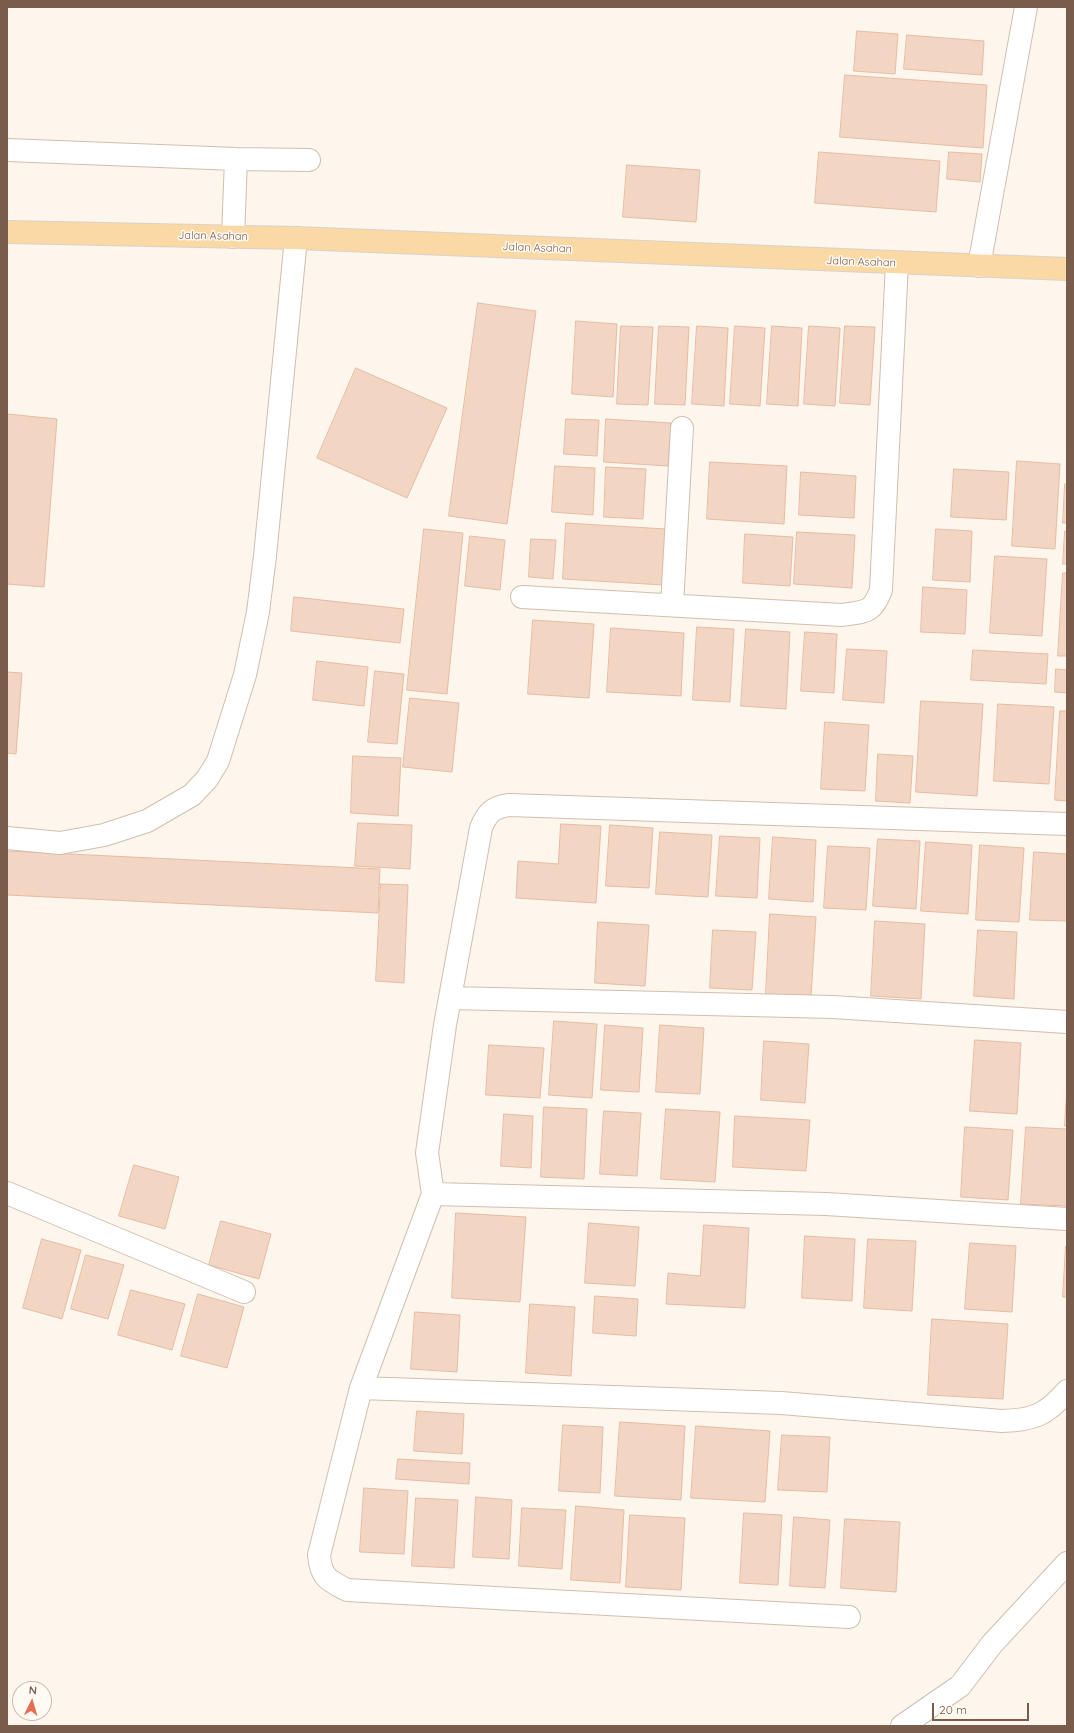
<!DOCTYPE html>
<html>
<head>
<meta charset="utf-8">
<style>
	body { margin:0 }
	#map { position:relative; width:1074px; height:1733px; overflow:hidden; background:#fdf6ec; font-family:Quicksand,sans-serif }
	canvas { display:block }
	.frame { position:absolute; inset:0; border:8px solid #7a5c4d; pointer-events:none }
	.north { position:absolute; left:12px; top:1681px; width:40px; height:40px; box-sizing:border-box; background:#fffaf3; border:1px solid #cabbb1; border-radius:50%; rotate:5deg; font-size:11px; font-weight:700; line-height:16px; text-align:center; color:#7a5c4d }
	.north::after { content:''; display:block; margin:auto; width:14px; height:18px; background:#e76f51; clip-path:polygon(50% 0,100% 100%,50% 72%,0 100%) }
	.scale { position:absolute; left:932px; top:1703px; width:97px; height:18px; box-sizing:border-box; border:2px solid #7a5c4d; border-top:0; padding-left:5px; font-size:12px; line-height:14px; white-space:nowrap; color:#7a5c4d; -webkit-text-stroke:3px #fffaf3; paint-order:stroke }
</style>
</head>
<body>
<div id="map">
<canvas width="1074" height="1733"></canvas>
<div class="frame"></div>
<div class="north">N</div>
<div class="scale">20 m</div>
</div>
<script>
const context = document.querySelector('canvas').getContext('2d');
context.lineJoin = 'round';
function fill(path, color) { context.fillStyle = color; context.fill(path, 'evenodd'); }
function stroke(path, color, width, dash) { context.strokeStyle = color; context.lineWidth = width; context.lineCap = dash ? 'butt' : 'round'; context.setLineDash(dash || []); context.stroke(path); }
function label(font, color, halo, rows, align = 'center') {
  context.font = font + ' Quicksand,sans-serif'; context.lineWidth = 3; context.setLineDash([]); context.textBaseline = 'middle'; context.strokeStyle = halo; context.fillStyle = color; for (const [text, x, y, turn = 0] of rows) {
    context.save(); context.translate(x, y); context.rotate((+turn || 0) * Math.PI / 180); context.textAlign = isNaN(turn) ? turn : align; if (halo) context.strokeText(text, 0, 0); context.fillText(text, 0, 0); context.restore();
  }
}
const building = new Path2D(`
	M857 31 898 34 895 74 854 71Z
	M907 35 984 41 982 75 904 69Z
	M845 75 987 85 983 148 840 137Z
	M819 152 940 161 936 212 815 203Z
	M949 152 982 154 980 182 947 179Z
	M627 165 700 170 696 222 623 217Z
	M478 303 536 311 507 524 449 516Z
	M576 321 617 324 613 397 572 394Z
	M621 326 653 327 648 405 617 404Z
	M659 326 689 327 685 405 655 404Z
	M697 326 728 328 724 406 692 404Z
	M735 326 765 328 760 406 730 404Z
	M772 326 802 328 798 406 767 404Z
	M809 326 840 328 835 406 804 404Z
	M845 326 875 327 870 405 840 403Z
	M356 368 447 408 407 498 317 458Z
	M7 414 57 419 44 587 7 584Z
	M566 419 599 420 597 456 564 454Z
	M606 419 671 423 668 466 604 462Z
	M1017 461 1060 464 1055 549 1012 546Z
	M710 462 787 466 784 524 707 519Z
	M555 466 595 468 593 515 552 512Z
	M606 467 646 469 643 519 604 517Z
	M954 469 1009 472 1006 520 951 517Z
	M801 472 856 476 854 518 799 515Z
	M1065 484H1067V523H1063Z
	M566 523 666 529 663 585 563 579Z
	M424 529 463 533 447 694 407 690Z
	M936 529 972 531 970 582 933 580Z
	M1065 531 1067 532V564H1063Z
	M797 532 855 535 852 588 794 584Z
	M745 534 793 537 790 586 743 583Z
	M470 536 505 540 500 590 465 586Z
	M531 539 556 540 553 579 529 577Z
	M995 556 1047 559 1042 636 990 633Z
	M1063 573H1067V656H1058Z
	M923 587 967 590 965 634 921 632Z
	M294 597 404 609 400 643 291 631Z
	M533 620 594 624 589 698 528 694Z
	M697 627 734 629 730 702 693 700Z
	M611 628 684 633 681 696 607 692Z
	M746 629 790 632 786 709 741 706Z
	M805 632 837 634 834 693 801 691Z
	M847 649 887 651 884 703 843 700Z
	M973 650 1048 654 1046 684 971 680Z
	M317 661 368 667 364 706 313 700Z
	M1056 669 1067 670V693L1055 692Z
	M375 671 404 674 397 744 368 742Z
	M7 672 22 673 16 754 7 753Z
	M410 698 459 703 452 772 403 767Z
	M921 701 983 704 977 796 916 792Z
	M998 704 1054 707 1049 784 994 781Z
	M1060 711H1067V801L1055 800Z
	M825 722 869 725 865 791 821 789Z
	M878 754 913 756 910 803 876 801Z
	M353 756 401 758 398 816 351 813Z
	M358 823 412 825 410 869 355 866Z
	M561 824 601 826 596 903 516 898 518 861 558 864Z
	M610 825 653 828 649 888 606 886Z
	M660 832 712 835 708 897 656 894Z
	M720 836 760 838 757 898 716 896Z
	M773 837 816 840 813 902 769 899Z
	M878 839 920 841 916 909 873 906Z
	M926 842 972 845 968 914 921 911Z
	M980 845 1024 848 1019 922 976 920Z
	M828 846 870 848 866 910 824 908Z
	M7 851 380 869 378 913 7 895Z
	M1034 852 1067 854V921L1030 920Z
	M381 884 408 885 404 983 376 981Z
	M770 914 816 917 811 997 766 994Z
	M875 921 925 924 921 999 871 996Z
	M598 922 649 925 645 986 595 983Z
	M713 930 756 932 752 990 710 988Z
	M978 930 1017 932 1014 999 974 996Z
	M554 1021 597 1024 592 1098 549 1095Z
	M605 1025 643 1028 639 1092 601 1090Z
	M660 1025 704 1028 700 1094 656 1092Z
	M975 1040 1021 1043 1017 1114 970 1111Z
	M764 1041 809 1044 805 1103 761 1100Z
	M489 1045 544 1048 540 1098 486 1095Z
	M1067 1086V1126H1065Z
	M544 1107 587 1109 584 1179 541 1177Z
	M666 1109 720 1112 715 1182 661 1179Z
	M604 1111 641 1113 637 1176 600 1174Z
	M504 1114 533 1116 531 1168 501 1166Z
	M735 1116 810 1120 806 1171 733 1167Z
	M965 1127 1013 1130 1008 1200 961 1197Z
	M1026 1127 1067 1129V1206L1021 1204Z
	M134 1165 179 1177 165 1229 119 1216Z
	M456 1213 526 1217 520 1302 452 1298Z
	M221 1221 271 1234 259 1279 209 1265Z
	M589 1223 639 1227 635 1286 585 1283Z
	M704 1225 749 1228 745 1308 666 1304 668 1273 700 1276Z
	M805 1236 855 1239 852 1301 802 1298Z
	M42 1239 81 1250 62 1319 23 1308Z
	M868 1239 916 1241 912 1311 864 1308Z
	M970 1243 1016 1246 1012 1312 965 1309Z
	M1066 1246H1067V1297H1063Z
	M86 1255 124 1265 108 1319 71 1309Z
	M131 1290 185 1304 172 1350 118 1335Z
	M198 1294 244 1307 227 1368 181 1356Z
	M595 1296 638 1299 636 1336 593 1333Z
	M530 1304 575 1307 571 1376 526 1373Z
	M415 1312 460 1315 457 1372 411 1369Z
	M932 1319 1008 1324 1003 1399 928 1395Z
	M417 1411 464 1414 462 1454 414 1451Z
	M620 1422 685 1426 681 1500 615 1496Z
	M563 1425 603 1427 600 1493 559 1491Z
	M696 1426 770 1431 765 1502 691 1498Z
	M782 1435 830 1437 827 1492 778 1490Z
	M398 1459 470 1463 469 1484 396 1479Z
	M364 1488 408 1491 404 1554 360 1552Z
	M476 1497 512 1500 509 1559 473 1557Z
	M416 1498 458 1500 454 1568 412 1566Z
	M576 1506 624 1510 620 1583 571 1580Z
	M522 1508 566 1510 562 1569 519 1566Z
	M744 1513 782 1515 778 1585 740 1583Z
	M630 1515 685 1518 681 1590 626 1587Z
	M794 1517 830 1520 825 1588 790 1586Z
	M845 1519 900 1522 896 1592 841 1588Z`);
const minor = new Path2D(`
	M7 150 236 159 309 160
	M233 237 236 159
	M979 266 1026 7
	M522 597 842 615C865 611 872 614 881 590L897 263
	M672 605 682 428
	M1067 824 509 805C493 807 487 813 481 828L445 1025 427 1153 433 1194 826 1204 1067 1219
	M7 838 60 843 104 835 147 821 192 795 207 779 218 761 245 675 258 612 265 556 296 238
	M451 998 833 1007 1067 1022
	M7 1193 244 1292
	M433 1194 361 1388 319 1555C321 1578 328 1580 347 1590L849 1617
	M361 1388 781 1403 1002 1421C1034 1420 1046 1415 1067 1391
	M902 1726 960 1686 992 1644 1067 1563`);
const major = new Path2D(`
	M7 232 296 238 1067 269`);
const streetNames = [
	["Jalan Asahan",213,236,1],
	["Jalan Asahan",537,248,2],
	["Jalan Asahan",861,262,2]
];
fill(building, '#f3d5c3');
stroke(building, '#e6bba3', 1);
stroke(minor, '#d1beb0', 24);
stroke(major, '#dad1cd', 24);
stroke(minor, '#fff', 22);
stroke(major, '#fbd9a5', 22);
label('11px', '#7a5c4d', '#fffaf3', streetNames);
</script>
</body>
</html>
